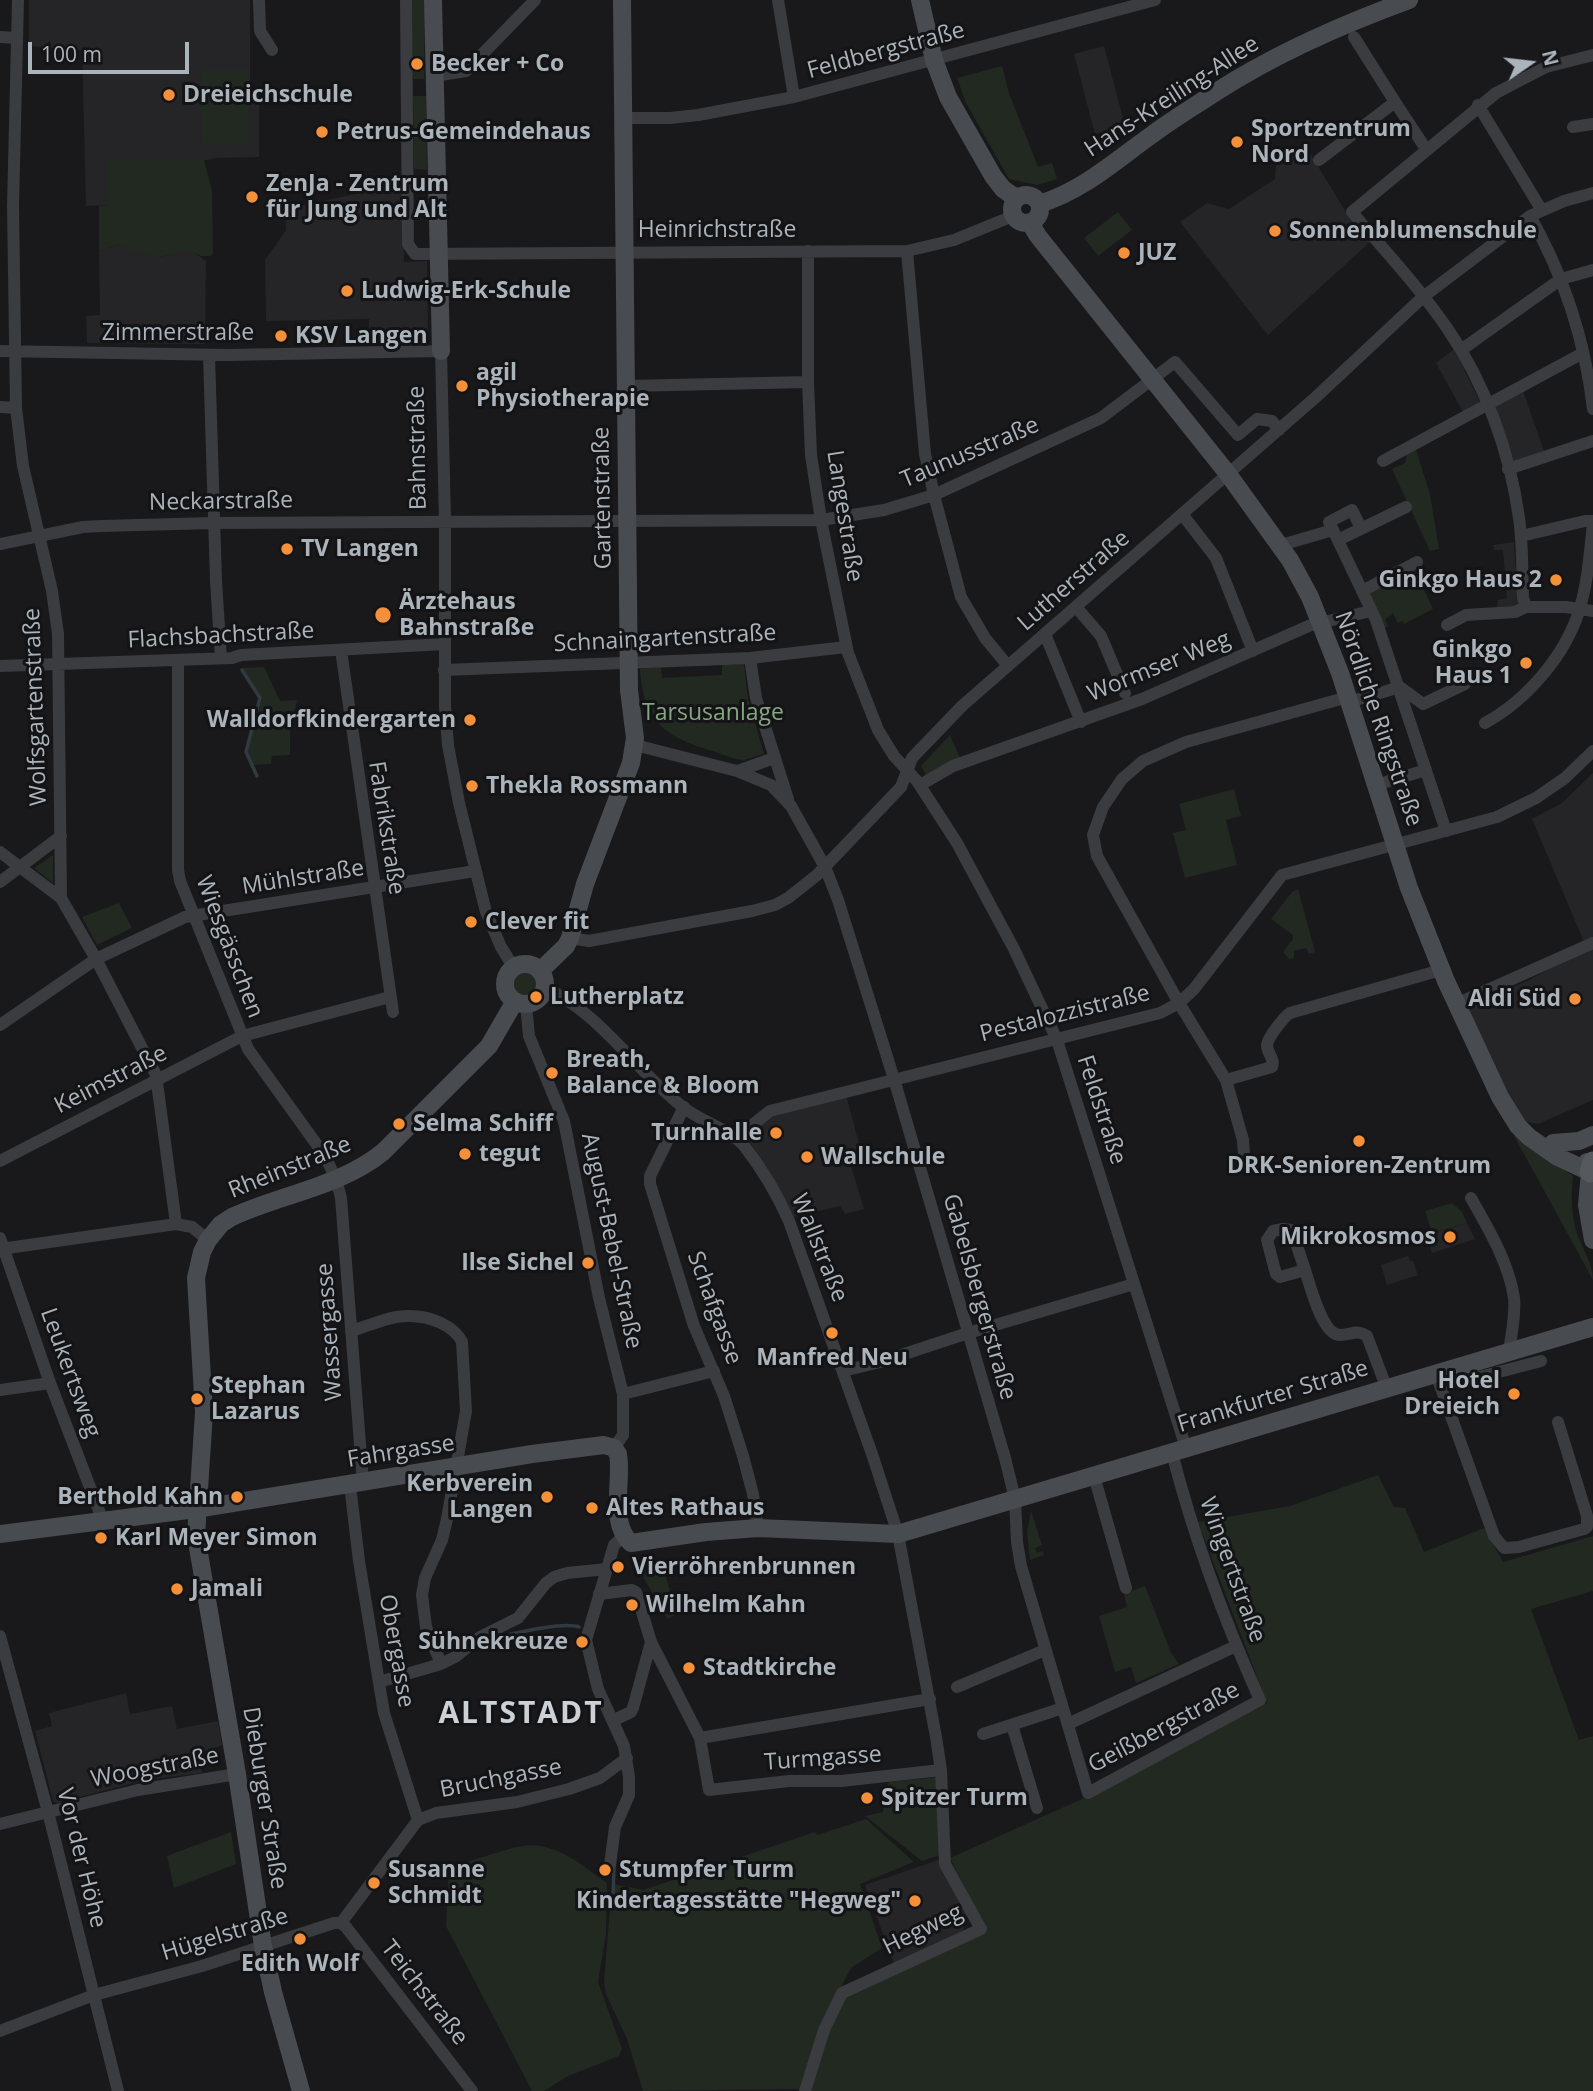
<!DOCTYPE html>
<html>
<head>
<meta charset="utf-8">
<style>
	body { margin:0 }
	#map { position:relative; width:1593px; height:2091px; overflow:hidden; background:#19191b; font-family:"Open Sans",sans-serif }
	canvas { display:block }
	.north { position:absolute; left:1495px; top:28px; width:70px; height:70px; -webkit-text-stroke:5px #141416; paint-order:stroke; rotate:76deg; font-size:19px; font-weight:700; line-height:28px; text-align:center; color:#abb3bb }
	.north::after { content:''; display:block; margin:auto; width:24px; height:32px; background:#abb3bb; clip-path:polygon(50% 0,100% 100%,50% 72%,0 100%) }
	.scale { position:absolute; left:28px; top:42px; width:161px; height:32px; box-sizing:border-box; border:4px solid #abb3bb; border-top:0; padding-left:9px; font-size:21px; line-height:24px; white-space:nowrap; color:#abb3bb; -webkit-text-stroke:5px #141416; paint-order:stroke }
</style>
</head>
<body>
<div id="map">
<canvas width="1593" height="2091"></canvas>
<div class="north">N</div>
<div class="scale">100 m</div>
</div>
<script>
const context = document.querySelector('canvas').getContext('2d');
context.lineJoin = 'round';
function fill(path, color) { context.fillStyle = color; context.fill(path, 'evenodd'); }
function stroke(path, color, width, dash) { context.strokeStyle = color; context.lineWidth = width; context.lineCap = dash ? 'butt' : 'round'; context.setLineDash(dash || []); context.stroke(path); }
function label(font, color, halo, rows, align = 'center') {
  context.font = font + ' "Open Sans",sans-serif'; context.lineWidth = 6; context.setLineDash([]); context.textBaseline = 'middle'; context.strokeStyle = halo; context.fillStyle = color; for (const [text, x, y, turn = 0] of rows) {
    context.save(); context.translate(x, y); context.rotate((+turn || 0) * Math.PI / 180); context.textAlign = isNaN(turn) ? turn : align; if (halo) context.strokeText(text, 0, 0); context.fillText(text, 0, 0); context.restore();
  }
}
const built = new Path2D(`
	M29 0H250V84L259 105V157L214 158 208 160H108V205L86 206 82 50 29 46Z
	M1104 46 1125 126 1095 134 1074 54Z
	M1305 145 1349 217 1371 241 1268 335 1180 222 1207 203 1229 209 1275 179 1276 166Z
	M403 184 404 262 427 261 428 342 369 343V319L266 321 265 260 286 230 285 209Z
	M119 244 160 257 190 250 206 261 205 344 87 343 86 316 100 315 99 251Z
	M1454 349 1481 404 1464 414 1436 363Z
	M1523 391 1544 451 1514 462 1495 406Z
	M1514 542 1518 606 1497 607 1498 600 1507 598 1503 550H1494L1493 545Z
	M1593 773V1100L1538 1124 1523 1121 1511 1105 1470 1018V1007L1529 980 1587 949 1532 819 1562 803Z
	M846 1095 862 1155 849 1160 864 1209 845 1214 840 1206 793 1217 747 1137 772 1114Z
	M1467 1223 1475 1239 1432 1253 1426 1235Z
	M1408 1256 1410 1261H1413L1418 1275 1387 1285 1381 1265Z
	M126 1693 130 1714 172 1706 177 1729 218 1721 222 1745 198 1755 202 1773 145 1780 57 1803 53 1801 35 1731 52 1726 49 1713Z
	M941 1859 967 1917 965 1925 960 1935 894 1964 865 1885Z`);
const green = new Path2D(`
	M412 0H425L424 79H414L412 76Z
	M1002 66 1009 93 1038 167 1052 163 1057 179 1037 185 1009 179 966 103 957 78Z
	M248 69 249 143 202 144 201 70Z
	M413 96H426L427 170 414 169Z
	M108 160H204L212 191 213 253 211 256H201L190 251 159 257 136 253 119 244 99 251V206L108 205Z
	M1118 212 1132 230 1098 256 1084 238Z
	M1416 450 1430 494 1439 549 1430 551 1392 469 1405 463 1407 455Z
	M1414 568 1433 609 1404 624 1402 621 1398 623 1392 612V615L1385 619 1388 626 1381 630 1367 592Z
	M744 664 748 699 764 754C758 755 750 759 743 760 734 760 721 753 712 751 665 737 643 721 640 669L661 667 662 678 722 675V665Z
	M264 667 280 701 297 700 290 731V755L272 756 271 764 253 765 247 753 262 699 241 668Z
	M950 735 960 758 927 777 921 766Z
	M1234 789 1241 816 1226 820 1237 865 1185 878 1173 833 1186 830 1179 804Z
	M53 855V883L34 868Z
	M1298 889 1315 952 1309 954 1306 948 1294 951V958L1289 959 1283 952 1293 939V935L1271 919 1292 892Z
	M119 903 132 928 97 945 82 917Z
	M514 984a12 12 0 1 1 24 0a12 12 0 1 1-24 0Z
	M1512 1132 1573 1176C1571 1195 1571 1215 1577 1233 1582 1248 1593 1264 1593 1280Z
	M1452 1203 1462 1212 1467 1223 1432 1233 1425 1211Z
	M1378 1475 1394 1507 1405 1508 1424 1552 1484 1528 1503 1562 1593 1536V1591L1531 1609 1579 1740 1593 1736V2091H809L831 2026 844 1997 987 1932 950 1858 1091 1795 1267 1703 1198 1522 1290 1506Z
	M1031 1511 1042 1545 1035 1548 1037 1553 1043 1551 1044 1555 1030 1560 1027 1531Z
	M662 1564 677 1614 667 1619 639 1569Z
	M1145 1586 1171 1653 1179 1664 1136 1683 1131 1667 1115 1672 1099 1616 1127 1607 1124 1594Z
	M938 1777 940 1855 922 1861 865 1816 883 1812 885 1793 889 1782Z
	M866 1819 914 1862 860 1884 882 1948 851 1968 836 1997 803 2089 643 2091 627 2039 606 1994 604 1982 612 1884 643 1890 815 1832 817 1835Z
	M231 1832 236 1864 174 1888 167 1856Z
	M531 1845C561 1846 583 1866 607 1883L606 1933 598 1982 622 2049 619 2056 568 2076 544 2091H532L446 1926 449 1867 516 1847Z`);
const stream = new Path2D(`
	M242 670 260 698 246 752 257 776
	M488 1639C508 1635 562 1621 579 1627
	M613 1897 614 1867`);
const street = new Path2D(`
	M18 0 13 206 16 408 23 466 52 591 58 634 61 898 96 959 156 1075 176 1224
	M259 0 260 31 272 50
	M406 0 408 244 415 254 907 251 954 240 1013 216
	M778 0 794 97
	M0 37 17 38
	M434 76 466 71 535 0
	M1395 102 1426 149
	M1478 105 1541 209
	M623 118H670L698 115 794 97 1155 0
	M1573 127 1593 124
	M1319 160 1395 102 1354 37
	M1530 216C1564 276 1585 340 1593 409
	M808 251V382L811 455 821 520 848 653 878 730 894 756 917 781 957 843 1014 949 1057 1040 1186 1448
	M907 251 925 454 934 495 961 597 985 638 1008 666
	M1461 350 1561 279 1593 270
	M0 351 227 355 441 351 445 521V706L448 745 459 803 486 912 501 947 514 968
	M209 355 216 581 221 658
	M626 386 808 382
	M0 407 16 408
	M1383 461 1583 353
	M1508 469 1593 441
	M1182 514 1216 558 1253 651
	M1333 530 1329 522 1352 510 1361 528
	M1521 536 1585 521H1593
	M1338 540 1406 507
	M0 544 83 527 101 526 213 523 821 520 884 510 934 495 1101 418 1175 362 1238 435 1257 419 1272 421 1279 430
	M1281 545 1333 530 1376 620 1446 831
	M1362 591 1417 562
	M1076 607 1101 636 1125 693
	M1526 607 1523 598C1522 571 1523 544 1519 518 1510 452 1485 383 1447 328 1419 287 1384 250 1352 212L1496 93 1546 67 1593 55
	M1447 625 1466 615 1515 612 1526 607H1566L1593 611
	M1045 634 1081 722
	M341 650 393 1012
	M750 658 756 698 788 799
	M178 660V870L180 881 248 1049 325 1156 336 1179 341 1198 363 1483
	M0 666 232 658 241 655 445 644
	M444 670 750 658 846 647
	M1348 697 1186 742 1143 761 1122 779 1103 807 1093 835 1097 856 1179 1003 1226 1080 1272 1067C1275 1058 1267 1054 1267 1045 1268 1037 1284 1017 1290 1013L1441 970
	M1349 702 1400 687 1423 704 1465 684
	M1485 723C1527 700 1566 655 1580 608 1588 580 1590 551 1593 523
	M635 745 737 771 771 785 791 806 825 867 838 900 894 1079 1005 1458 1015 1499 1017 1542 1021 1566 1088 1793 1260 1700C1224 1620 1194 1538 1172 1453
	M738 771 774 758
	M1386 782 1426 770
	M920 785 953 766 1142 699 1311 625 1371 611
	M0 852 61 898
	M0 882 61 836
	M570 938 589 941 752 911 775 905 788 898 817 875 901 787 912 758 962 706 1316 397 1423 297 1530 216 1564 201 1593 193
	M545 988C599 1011 639 1075 687 1110 705 1123 731 1130 745 1147 762 1169 778 1196 789 1221L872 1454 898 1534 936 1737 941 1770 945 1864 981 1929 842 1993 824 2030 805 2091
	M526 1004 529 1036 564 1121 599 1298 623 1394V1435L614 1448
	M1456 1004 1593 943
	M0 1025 96 959 185 917 475 871
	M1226 1080 1243 1140 1244 1156
	M684 1107 650 1176V1184L694 1326 724 1396 743 1456 753 1494 758 1528
	M736 1138 770 1111 1160 1013 1179 1003 1194 989 1282 875 1497 817 1536 798 1565 778 1593 751
	M0 1161 242 1036 390 997
	M1471 1198C1488 1228 1509 1263 1514 1298 1516 1315 1511 1335 1509 1352
	M1283 1229 1291 1230 1293 1234 1305 1270 1280 1277 1276 1274 1267 1240 1273 1231Z
	M0 1238 50 1383 103 1521
	M0 1249 176 1224 192 1227 208 1240
	M1305 1270C1310 1285 1322 1335 1340 1335 1351 1335 1357 1329 1367 1336L1387 1389
	M351 1331C369 1326 391 1315 410 1316 429 1316 454 1325 462 1342L466 1411 447 1519 442 1540 425 1578 422 1595 426 1627 441 1664
	M1465 1366 1471 1378H1476L1541 1361
	M843 1371 880 1362 968 1333 1134 1284
	M1436 1374 1494 1536 1504 1548 1519 1547 1584 1529 1587 1527V1516L1558 1422
	M0 1390 50 1383
	M623 1394 714 1371
	M1094 1476 1126 1588
	M350 1485 359 1561 384 1713 418 1820
	M599 1594 632 1590 636 1592 651 1642 700 1738 709 1790 789 1781H841L941 1770
	M0 1636 48 1812 118 2091
	M379 1682 441 1664 455 1657 480 1637 518 1618 546 1583 554 1577 567 1573 607 1569
	M957 1687 1045 1650
	M614 1720 631 1712 633 1708 651 1642
	M1068 1724 1236 1646
	M1012 1725 1037 1808
	M983 1734 1063 1708
	M700 1738 930 1699
	M0 1824 138 1790 237 1774
	M610 1865 615 1827 629 1795V1777L624 1746 598 1689 586 1640 614 1545 624 1536
	M341 1923 346 1927 472 2091
	M0 2031 94 1995 202 1966 334 1923H341L418 1820 436 1813 517 1802 569 1789 600 1778 627 1758`);
const secondary = new Path2D(`
	M433 0 441 351
	M920 0 934 60 948 97 993 176 1003 189 1016 198
	M1012 209a14 14 0 1 1 28 0a14 14 0 1 1-28 0Z
	M1039 204C1083 191 1116 160 1153 134 1173 119 1195 106 1216 92 1275 54 1343 24 1409 0
	M1030 223 1038 236 1228 474 1290 560 1310 597 1340 673 1409 888 1446 981 1500 1097 1518 1126 1529 1137 1556 1156 1590 1172
	M505 984a20 20 0 1 1 40 0a20 20 0 1 1-40 0Z
	M540 971 566 946 570 938 585 884 631 763 635 738 629 690 622 0
	M1553 1143 1579 1141 1593 1135
	M1587 1162 1590 1172 1587 1205 1593 1240
	M0 1534 196 1509 532 1454 604 1445 614 1448 618 1454C623 1480 608 1523 631 1543L706 1532 758 1528 898 1534 1593 1327
	M301 2091 273 1992 263 1946 237 1774 196 1536 204 1412 196 1278 202 1252 208 1240 221 1224 232 1217C281 1194 340 1187 383 1152L489 1046 515 1001`);
const primary = new Path2D(`
	M1590 1172 1593 1162`);
const markers = [
	[417,64,7,"#f39039"],
	[169,95,7,"#f39039"],
	[322,132,7,"#f39039"],
	[1237,142,7,"#f39039"],
	[252,197,7,"#f39039"],
	[1275,231,7,"#f39039"],
	[1124,253,7,"#f39039"],
	[347,291,7,"#f39039"],
	[281,336,7,"#f39039"],
	[462,386,7,"#f39039"],
	[287,549,7,"#f39039"],
	[1556,580,7,"#f39039"],
	[383,615,9,"#f39039"],
	[1526,663,7,"#f39039"],
	[470,720,7,"#f39039"],
	[472,786,7,"#f39039"],
	[471,922,7,"#f39039"],
	[536,997,7,"#f39039"],
	[1575,999,7,"#f39039"],
	[552,1073,7,"#f39039"],
	[399,1124,7,"#f39039"],
	[776,1133,7,"#f39039"],
	[1359,1141,7,"#f39039"],
	[465,1154,7,"#f39039"],
	[807,1157,7,"#f39039"],
	[1450,1237,7,"#f39039"],
	[588,1263,7,"#f39039"],
	[832,1333,7,"#f39039"],
	[1514,1394,7,"#f39039"],
	[197,1399,7,"#f39039"],
	[237,1497,7,"#f39039"],
	[547,1497,7,"#f39039"],
	[592,1508,7,"#f39039"],
	[101,1538,7,"#f39039"],
	[618,1567,7,"#f39039"],
	[177,1589,7,"#f39039"],
	[632,1605,7,"#f39039"],
	[582,1642,7,"#f39039"],
	[689,1668,7,"#f39039"],
	[867,1798,7,"#f39039"],
	[605,1870,7,"#f39039"],
	[374,1883,7,"#f39039"],
	[915,1901,7,"#f39039"],
	[300,1939,7,"#f39039"]
];
const streetNames = [
	["Feldbergstraße",886,51,-15],
	["Hans-Kreiling-Allee",1172,97,-33],
	["Heinrichstraße",717,230],
	["Zimmerstraße",178,333],
	["Bahnstraße",418,448,-91],
	["Taunusstraße",970,453,-23],
	["Gartenstraße",603,498,-91],
	["Neckarstraße",221,502,-1],
	["Langestraße",844,516,81],
	["Lutherstraße",1074,581,-41],
	["Flachsbachstraße",221,636,-3],
	["Schnaingartenstraße",665,639,-3],
	["Wormser Weg",1159,667,-22],
	["Wolfsgartenstraße",36,707,-92],
	["Nördliche Ringstraße",1378,719,71],
	["Fabrikstraße",386,828,81],
	["Mühlstraße",303,878,-9],
	["Wiesgässchen",229,947,69],
	["Pestalozzistraße",1065,1014,-14],
	["Keimstraße",111,1080,-27],
	["Feldstraße",1101,1110,72],
	["Rheinstraße",290,1168,-22],
	["August-Bebel-Straße",611,1241,78],
	["Wallstraße",819,1248,68],
	["Gabelsbergerstraße",979,1297,74],
	["Schafgasse",714,1308,70],
	["Wassergasse",330,1332,-94],
	["Leukertsweg",70,1373,70],
	["Frankfurter Straße",1273,1397,-17],
	["Fahrgasse",401,1452,-9],
	["Wingertstraße",1232,1570,70],
	["Obergasse",396,1651,80],
	["Geißbergstraße",1164,1728,-28],
	["Turmgasse",823,1759,-4],
	["Woogstraße",155,1768,-11],
	["Bruchgasse",501,1779,-11],
	["Dieburger Straße",264,1798,81],
	["Vor der Höhe",81,1858,76],
	["Hegweg",923,1930,-26],
	["Hügelstraße",225,1935,-17],
	["Teichstraße",424,1993,52]
];
const poiNames = [
	["Becker + Co",431,64],
	["Dreieichschule",183,95],
	["Sportzentrum",1251,129],
	["Nord",1251,155],
	["Petrus-Gemeindehaus",336,132],
	["ZenJa - Zentrum",266,184],
	["für Jung und Alt",266,210],
	["Sonnenblumenschule",1289,231],
	["JUZ",1138,253],
	["Ludwig-Erk-Schule",361,291],
	["KSV Langen",295,336],
	["agil",476,373],
	["Physiotherapie",476,399],
	["TV Langen",301,549],
	["Ginkgo Haus 2",1542,580,"right"],
	["Ärztehaus",399,602],
	["Bahnstraße",399,628],
	["Ginkgo",1512,650,"right"],
	["Haus 1",1512,676,"right"],
	["Walldorfkindergarten",456,720,"right"],
	["Thekla Rossmann",486,786],
	["Clever fit",485,922],
	["Lutherplatz",550,997],
	["Aldi Süd",1561,999,"right"],
	["Breath,",566,1060],
	["Balance & Bloom",566,1086],
	["Selma Schiff",413,1124],
	["Turnhalle",762,1133,"right"],
	["tegut",479,1154],
	["Wallschule",821,1157],
	["DRK-Senioren-Zentrum",1359,1166,"center"],
	["Mikrokosmos",1436,1237,"right"],
	["Ilse Sichel",574,1263,"right"],
	["Manfred Neu",832,1358,"center"],
	["Hotel",1500,1381,"right"],
	["Dreieich",1500,1407,"right"],
	["Stephan",211,1386],
	["Lazarus",211,1412],
	["Kerbverein",533,1484,"right"],
	["Langen",533,1510,"right"],
	["Berthold Kahn",223,1497,"right"],
	["Altes Rathaus",606,1508],
	["Karl Meyer Simon",115,1538],
	["Vierröhrenbrunnen",632,1567],
	["Jamali",191,1589],
	["Wilhelm Kahn",646,1605],
	["Sühnekreuze",568,1642,"right"],
	["Stadtkirche",703,1668],
	["Spitzer Turm",881,1798],
	["Susanne",388,1870],
	["Schmidt",388,1896],
	["Stumpfer Turm",619,1870],
	["Kindertagesstätte \"Hegweg\"",901,1901,"right"],
	["Edith Wolf",300,1964,"center"]
];
const parkNames = [
	["Tarsusanlage",713,713]
];
const districtNames = [
	["ALTSTADT",521,1714]
];
fill(built, '#252528');
fill(green, '#212921');
stroke(stream, '#2f3b3f', 3.5);
stroke(street, '#3a3c40', 12);
stroke(secondary, '#484b50', 18);
stroke(primary, '#565a5f', 21);
for (const [x, y, r, color] of markers) { const dot = new Path2D(); dot.arc(x, y, r, 0, 2 * Math.PI); context.fillStyle = color; context.fill(dot); stroke(dot, '#141416', 2.5); }
label('23px', '#abb3bb', '#141416', streetNames);
label('bold 23px', '#abb3bb', '#141416', poiNames, 'left');
label('23px', '#87a682', '#141416', parkNames);
context.letterSpacing = '2px';
label('bold 30px', '#ccd1d7', '#141416', districtNames);
context.letterSpacing = '0px';
</script>
</body>
</html>
